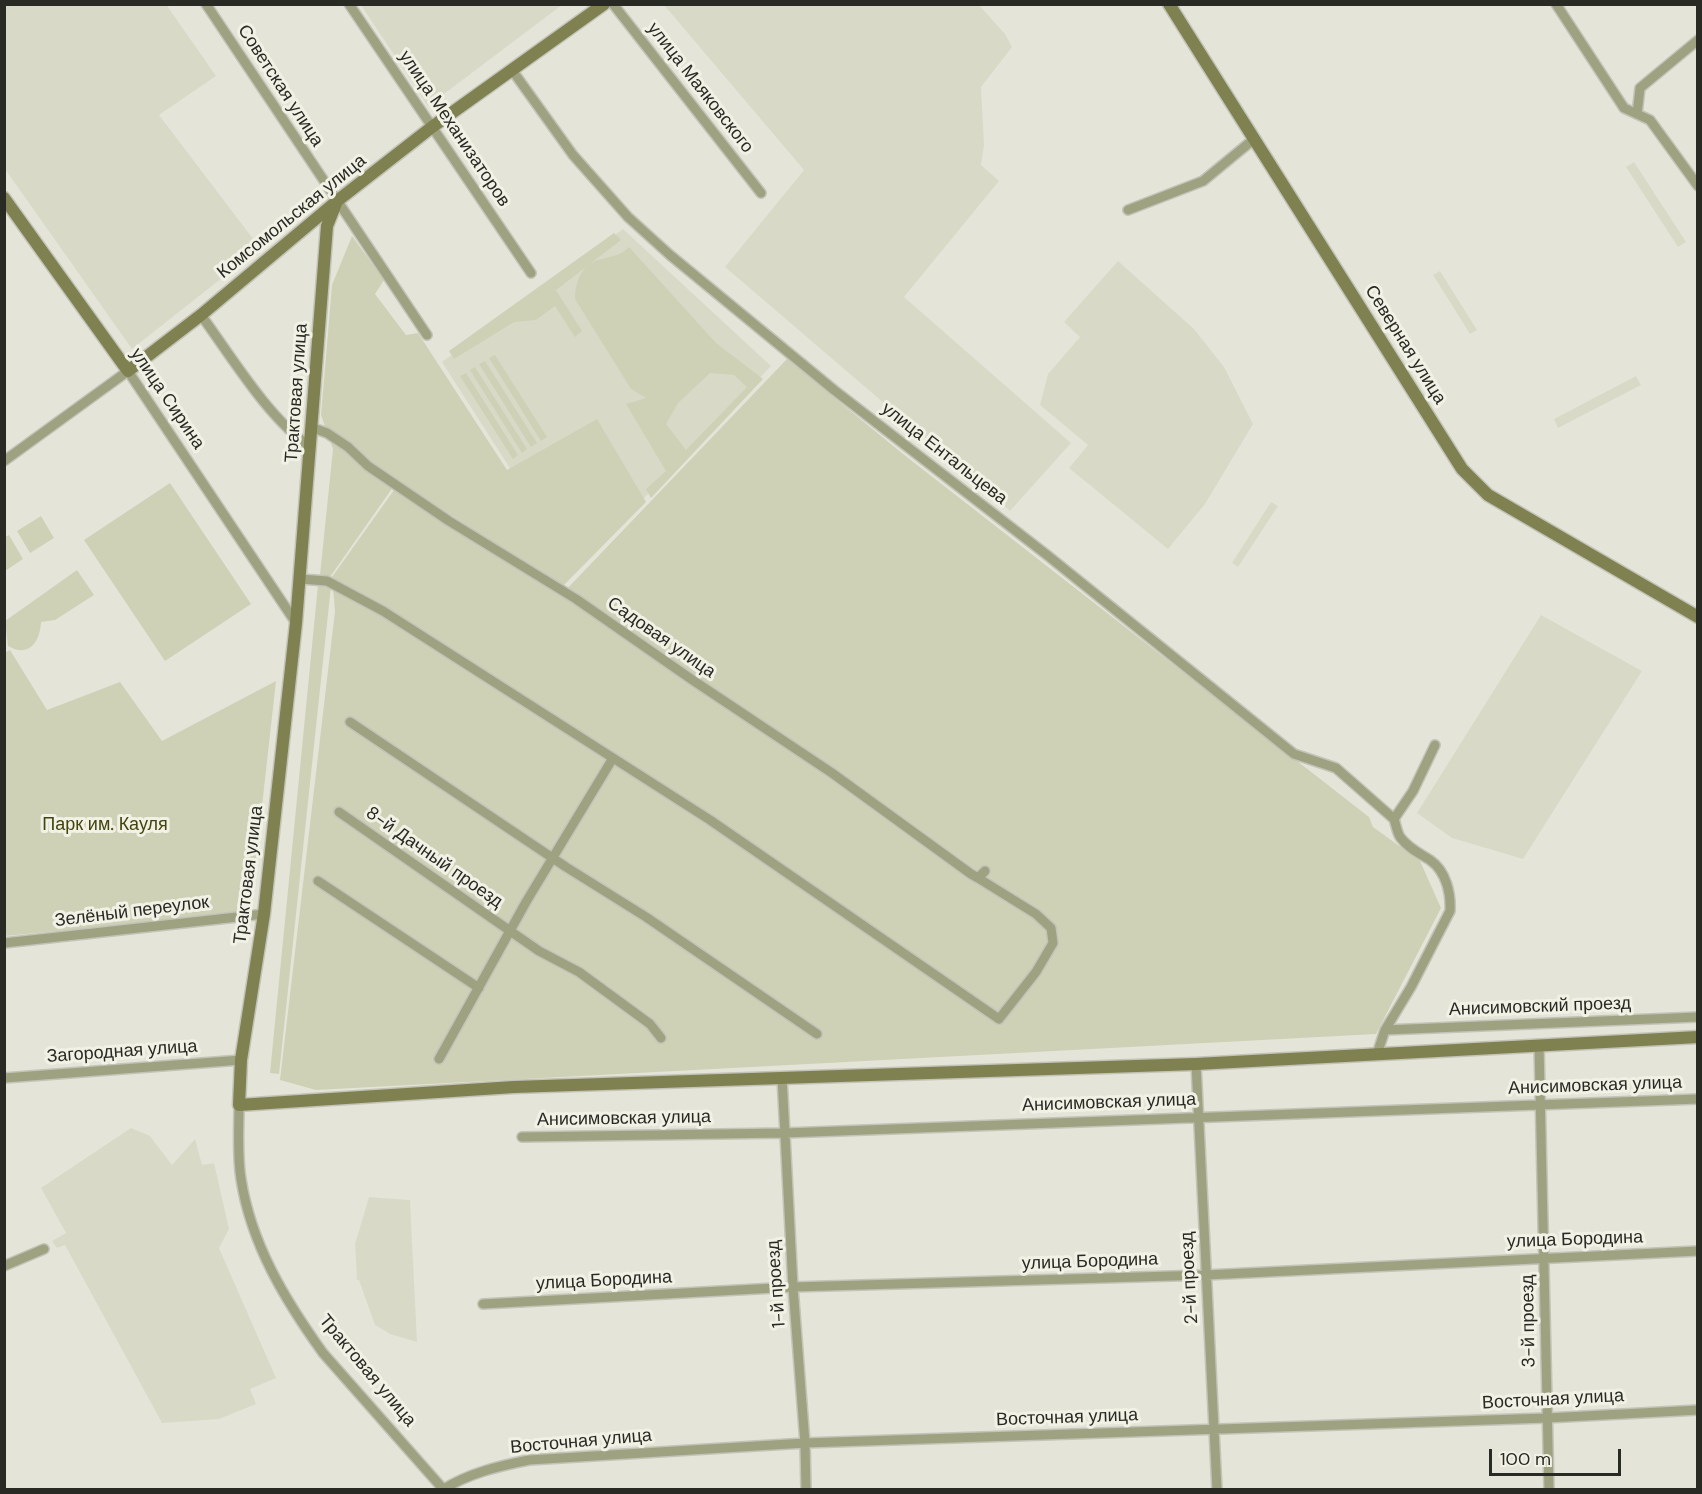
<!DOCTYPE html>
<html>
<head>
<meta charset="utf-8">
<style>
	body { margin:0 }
	#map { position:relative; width:1702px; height:1494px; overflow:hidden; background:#e4e5d8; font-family:"DM Sans",sans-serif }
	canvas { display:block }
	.frame { position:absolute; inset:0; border:6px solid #2a2a25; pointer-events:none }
	.scale { position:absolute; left:1489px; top:1449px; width:132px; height:27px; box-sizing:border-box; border:3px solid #2a2a25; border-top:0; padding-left:8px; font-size:18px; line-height:21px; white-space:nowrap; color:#2a2a25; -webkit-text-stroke:4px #f1f2e5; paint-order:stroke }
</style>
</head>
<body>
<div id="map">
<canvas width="1702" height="1494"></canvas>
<div class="frame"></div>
<div class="scale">100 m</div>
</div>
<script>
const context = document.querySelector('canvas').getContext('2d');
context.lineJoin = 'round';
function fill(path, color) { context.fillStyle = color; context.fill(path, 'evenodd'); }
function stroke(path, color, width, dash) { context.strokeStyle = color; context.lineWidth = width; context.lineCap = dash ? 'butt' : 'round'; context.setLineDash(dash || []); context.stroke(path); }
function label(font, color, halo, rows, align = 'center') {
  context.font = font + ' "DM Sans",sans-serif'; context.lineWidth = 6; context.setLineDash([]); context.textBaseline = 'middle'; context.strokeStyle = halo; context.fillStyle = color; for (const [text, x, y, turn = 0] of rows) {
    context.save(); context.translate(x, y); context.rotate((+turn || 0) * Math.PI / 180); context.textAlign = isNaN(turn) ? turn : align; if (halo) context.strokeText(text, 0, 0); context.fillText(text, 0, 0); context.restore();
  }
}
const built = new Path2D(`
	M4 5H168V7L216 76 159 115 260 248 132 349 5 169Z
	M361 5H562L428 106Z
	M664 5H979L1005 34 1012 47 981 87 984 145 981 165 999 181 904 297 1071 443 1010 511 725 267 804 170Z
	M1634 162 1686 242 1678 247 1626 167Z
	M623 229 771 366 575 570 442 362Z
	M1118 261 1194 329 1224 367 1253 424 1205 504 1168 549 1069 468 1088 445 1040 405 1048 374 1080 337 1064 322Z
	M1440 271 1477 330 1470 334 1433 275Z
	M1636 376 1641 385 1558 428 1554 419Z
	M1271 502 1278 506 1238 567 1232 563Z
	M1541 615 1642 671 1523 859 1452 838 1417 813Z
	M131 1128 150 1136 172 1165 195 1139 202 1165 214 1163 229 1229 219 1248 276 1378 250 1389 256 1404 219 1419 162 1423 65 1245 57 1248 52 1241 66 1233 41 1188Z
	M369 1197 410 1200 417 1342 390 1334 375 1325 359 1280H357L355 1244Z`);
const green = new Path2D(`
	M614 233 621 240 556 290 582 331 575 337 555 306 536 320 514 322 454 359 449 351Z
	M352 236 384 280 375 294 406 335 418 333 507 470 597 419 646 502 561 588 398 480 330 577 320 575 333 449 321 415 332 285Z
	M629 247 716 343 763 379 651 498 646 489 666 471 626 404 646 398 631 389 575 299C575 283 581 265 598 260 611 256 619 257 629 247ZM710 373 734 375 747 387 686 450 666 424 678 403Z
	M495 355 547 437 541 441 489 358Z
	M787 359 903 454 1369 817 1373 827 1420 861 1441 908 1376 1034 316 1090 280 1080 335 611 332 577 399 483 563 593Z
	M485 361 537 443 531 447 479 364Z
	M475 367 527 449 522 453 470 370Z
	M466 373 518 455 513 459 460 376Z
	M170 483 251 604 165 661 84 540Z
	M41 516 54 538 30 553 17 531Z
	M9 535 23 559 5 571V537Z
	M77 570 94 595 55 620 41 622C40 642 29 658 8 646L5 621Z
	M318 585 331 586 279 1074 270 1073Z
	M10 650 47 710 120 682 162 741 276 681 250 913 5 936 4 653Z`);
const street = new Path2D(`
	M206 4 427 335
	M349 4 531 273
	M613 4 761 193
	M1556 4 1624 108 1650 120 1698 186
	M512 70 573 155 628 217 670 255 834 390 1047 555 1294 754 1336 768 1394 819
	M1637 114 1640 88 1698 40
	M1128 210 1203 181 1254 139
	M201 315C231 356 270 421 311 447
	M313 428 327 433 348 447 368 466 449 521 576 599 691 679 832 773 971 874 978 878 985 871
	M4 461 128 371 296 623
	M300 579 327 581 383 611 710 820 999 1019 1036 972 1053 943 1051 928 1036 914 978 878
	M350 722 566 867 646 917 817 1034
	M339 812 539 951 579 972 650 1024 661 1038
	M318 881 479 988
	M4 943 264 914
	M1385 1030 1698 1017
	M1539 1045 1549 1490
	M1377 1054 1385 1030 1411 987 1450 911C1451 893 1446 871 1430 860 1419 853 1408 848 1400 837 1397 832 1396 825 1394 819L1413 791 1435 745
	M439 1059 526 902 613 758
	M1196 1064 1217 1490
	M782 1077 793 1287 805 1443 806 1490
	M4 1078 241 1060
	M239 1105C239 1129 237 1155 241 1179 251 1244 285 1300 323 1353L444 1490
	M522 1137 785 1133 1698 1099
	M4 1266 44 1249
	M483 1304 793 1287 1206 1275 1698 1251
	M442 1490C469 1473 499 1466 529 1460L805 1443 1547 1418 1698 1410`);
const secondary = new Path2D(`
	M1169 4 1462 469 1488 495 1698 617
	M4 198 128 371 201 315 337 201 432 127 604 4
	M337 201 327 226 296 623 264 914 241 1060 239 1105 514 1087 1196 1064 1698 1037`);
const streetNames = [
	["Советская улица",280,86,57],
	["улица Маяковского",700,88,52],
	["улица Механизаторов",454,129,56],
	["Комсомольская улица",292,217,-39],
	["Северная улица",1405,345,58],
	["Трактовая улица",297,393,-86],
	["улица Сирина",167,399,56],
	["улица Ентальцева",944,454,38],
	["Садовая улица",661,638,35],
	["8-й Дачный проезд",434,858,35],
	["Трактовая улица",249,875,-83],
	["Зелёный переулок",132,912,-7],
	["Анисимовский проезд",1540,1007,-2],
	["Загородная улица",122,1052,-4],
	["Анисимовская улица",1595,1086,-2],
	["Анисимовская улица",1109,1103,-2],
	["Анисимовская улица",624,1119,-1],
	["улица Бородина",1575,1240,-2],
	["улица Бородина",1090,1262,-2],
	["2-й проезд",1190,1278,-93],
	["улица Бородина",604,1281,-3],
	["1-й проезд",777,1284,-94],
	["3-й проезд",1529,1321,-91],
	["Трактовая улица",367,1371,50],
	["Восточная улица",1553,1400,-3],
	["Восточная улица",1067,1418,-2],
	["Восточная улица",581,1442,-5]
];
const parkNames = [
	["Парк им. Кауля",105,825]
];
fill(built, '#d8dac7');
fill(green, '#cfd1b6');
stroke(street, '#c3c3b8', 12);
stroke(secondary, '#c3c3b8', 15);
stroke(street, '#9fa281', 9);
stroke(secondary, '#7f8150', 12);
label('18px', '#2a2a25', '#f1f2e5', streetNames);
label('18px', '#43450f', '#f1f2e5', parkNames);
</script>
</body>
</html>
